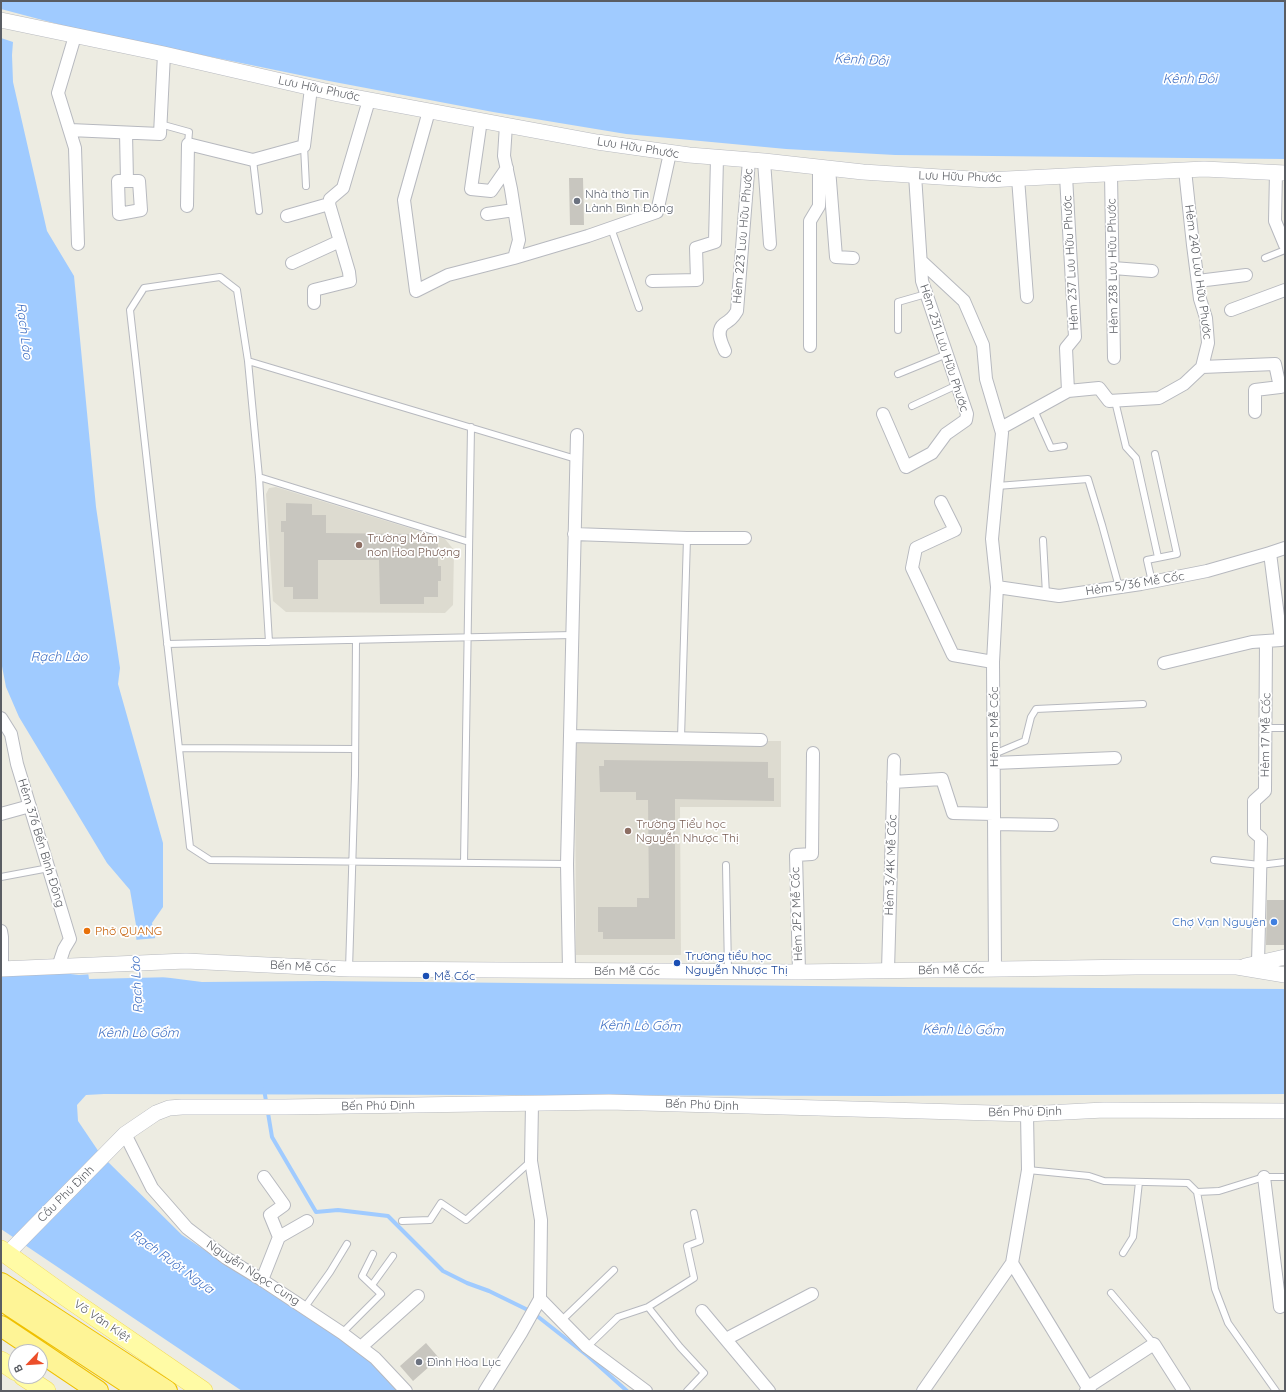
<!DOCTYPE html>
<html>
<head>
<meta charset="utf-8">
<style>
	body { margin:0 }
	#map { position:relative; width:1286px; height:1392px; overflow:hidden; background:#edece2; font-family:Quicksand,sans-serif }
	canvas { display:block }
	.frame { position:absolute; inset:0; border:2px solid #5a5d63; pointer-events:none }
	.north { position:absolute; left:8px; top:1344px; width:40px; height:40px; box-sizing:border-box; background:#fff; border:1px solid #bdbec1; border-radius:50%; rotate:245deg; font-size:11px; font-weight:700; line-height:16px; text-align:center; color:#5a5d63 }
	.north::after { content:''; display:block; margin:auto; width:14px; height:18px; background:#ec4f2a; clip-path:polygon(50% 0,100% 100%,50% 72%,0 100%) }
</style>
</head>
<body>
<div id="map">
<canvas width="1286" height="1392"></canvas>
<div class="frame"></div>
<div class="north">B</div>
</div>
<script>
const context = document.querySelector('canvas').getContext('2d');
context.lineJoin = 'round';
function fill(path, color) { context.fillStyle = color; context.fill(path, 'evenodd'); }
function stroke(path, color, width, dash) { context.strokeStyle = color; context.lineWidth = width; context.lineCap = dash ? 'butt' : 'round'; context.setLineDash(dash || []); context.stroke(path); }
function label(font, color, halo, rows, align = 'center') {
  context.font = font + ' Quicksand,sans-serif'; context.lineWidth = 3.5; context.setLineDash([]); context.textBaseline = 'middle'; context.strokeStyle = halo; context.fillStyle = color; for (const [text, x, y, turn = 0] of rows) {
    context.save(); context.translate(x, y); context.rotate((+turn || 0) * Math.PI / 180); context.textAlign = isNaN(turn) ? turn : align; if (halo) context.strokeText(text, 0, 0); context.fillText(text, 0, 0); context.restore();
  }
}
const education = new Path2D(`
	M276 487 445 539 454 550 453 605 445 613 286 612 273 601 266 494 269 488Z
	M575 741H781V807H680L681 955H576Z`);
const water = new Path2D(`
	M1 1H1285V159L895 155 786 149 626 134 493 112 329 81 80 30 1 9Z
	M1 38 13 42 12 55 13 82 47 231 74 276 96 507 120 668 118 684 163 843V907L152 923 163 977 202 982 323 981 909 987 1285 989V1094L881 1096 104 1094 86 1095 77 1105 78 1121 101 1155 182 1235 364 1355 399 1391H242L1 1229V974L62 973 79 975 137 971 136 925 130 890 107 863 19 717 6 687 1 661Z`);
const pier = new Path2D(`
	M157 938 165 975 175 977 89 979 88 972 135 969 134 940Z`);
const stream = new Path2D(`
	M264 1089 272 1137 316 1212 338 1210 388 1216 443 1271 467 1283 489 1291 532 1312 588 1356 627 1391`);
const building = new Path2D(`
	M569 178H583L584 225H570Z
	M286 503 312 504V515H326V533L413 534V543H438V566H441V581H438V597H424V604H380L379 560H318V599H293V587H284V532H281V521H286Z
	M604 760 768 762V778H774V801L675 799V939H603V932H598V907H637V898H649L648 800H636V792H600L599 766H604Z
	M1267 900H1285V945H1266Z
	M426 1343 439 1358 413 1381 400 1366Z`);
const service = new Path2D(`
	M160 124 189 132 188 144
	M304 146 306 186
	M253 160 259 211
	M611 228 639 308
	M1265 258 1285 250
	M898 330V302L926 294
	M248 361 259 477 269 642
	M898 374 947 354
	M1115 401 1126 447 1136 458 1158 557
	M912 406 957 385
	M1034 410 1051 448 1064 446
	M259 477 469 542
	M997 486 1088 479 1102 525 1119 587
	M1043 540 1046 594
	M1152 582 1147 560 1177 554 1155 454
	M167 644 572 635
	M1266 728H1285
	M681 738 687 538
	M179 748 355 749
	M994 754 1025 741 1031 717 1036 709 1143 704
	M1214 860 1260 865 1285 862
	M464 863 471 427
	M567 864 210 860 190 847 130 310 144 288 220 277 237 290 248 361 576 459
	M726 865 728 971
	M1 877 49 868
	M349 969 355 775 356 640
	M1028 1170 1089 1176 1104 1181 1188 1183 1197 1192 1219 1191 1264 1177H1285
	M1197 1192 1215 1289 1228 1323 1276 1391
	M402 1221 430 1220 441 1203 466 1220 531 1161
	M1123 1253 1133 1237 1139 1182
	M372 1285 393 1256
	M1111 1293 1154 1344
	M305 1307 330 1272 347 1244
	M648 1307 680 1347 704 1373 687 1391
	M561 1321 614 1270
	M342 1333 381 1294 362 1276 373 1254
	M587 1347 618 1317 648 1307 694 1278 687 1246 700 1241 694 1213`);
const minor = new Path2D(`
	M75 36 58 93 75 148 78 244
	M429 111 404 200 416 291 448 275 514 258 519 240 511 189 504 156 506 125
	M481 120 471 189 491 191 507 168
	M70 130 160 134 164 54
	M126 133 127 181H118L119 214 141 210 139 181H127
	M764 161 770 244
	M829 168 836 257 853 258
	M1185 170 1193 245 1200 299 1206 318 1208 343 1202 367 1275 364 1280 387 1285 386
	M1276 172 1275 221 1285 245
	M1111 174 1114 358
	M1018 178 1027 297
	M187 206 188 144 253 160 304 146 311 88
	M487 214 514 210
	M287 216 329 204
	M514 258 588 236 657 212 670 153
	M921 261 964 301 983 345 986 379 1002 433 992 539 997 587 993 662 995 969
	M292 263 340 241
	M1113 268 1152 271
	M652 281 697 280 696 248 715 242 717 158
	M1198 281 1246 275
	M314 303V290L350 281 349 272 329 204 330 199 343 188 369 100
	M1231 310 1285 290
	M810 346V221L819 206V167
	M725 351C722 344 715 331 724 324 730 320 733 318 737 311L749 160
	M1068 391 1099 388 1109 401 1159 398 1184 384 1202 367
	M1255 412V390L1280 387
	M883 414 906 467 932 453 946 434 966 420 967 414 922 281 915 175
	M1001 428 1068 391 1066 348 1075 337 1066 176
	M941 502 955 530 916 548 912 568 953 655 993 662
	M574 534 687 538H745
	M997 587 1059 596 1141 584 1207 571 1270 553
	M1164 663 1252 642 1266 641
	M1 718 11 734 17 764 70 939 64 949 58 967
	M570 736 761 740
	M994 763 1115 758
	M893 782 942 779 953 813 994 814
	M1 814 30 806
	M994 824 1052 825
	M1 931 2 937V969
	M1258 963 1261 838 1254 832V801L1265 791 1266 641 1281 640 1270 553 1285 548
	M569 970 567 864 577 435
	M888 970 894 760
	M799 972 796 855 812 854 813 753
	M1027 1114 1028 1170 1012 1263 1090 1391
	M125 1134 152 1188 187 1228 226 1258 262 1280 342 1333 375 1358 406 1391
	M1264 1177 1280 1307
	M279 1237 307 1221
	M262 1280 279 1237 270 1215 284 1205 264 1177
	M540 1299 587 1347 646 1391
	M702 1311 769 1391
	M726 1339 812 1294
	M361 1347 418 1296
	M485 1391 521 1333 540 1299 541 1220 531 1161 532 1104
	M923 1391 1012 1263
	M1086 1391 1088 1387 1154 1344 1184 1391`);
const tertiary = new Path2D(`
	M1 20 164 54 338 94 597 142 689 155 764 161 863 172 987 180 1204 169 1285 173
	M1245 966 1285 957
	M1 969 186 961 349 969 799 972 1136 967H1237L1285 975
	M7 1254 125 1134 156 1113 169 1108 182 1107H285L609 1102 1027 1114 1104 1110 1285 1111`);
const primary = new Path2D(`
	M1 1250 65 1296 203 1391
	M1 1361 16 1371
	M23 1376 46 1391`);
const trunk = new Path2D(`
	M1 1283 167 1391
	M1 1300 140 1391
	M1 1326 40 1352
	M40 1352 98 1391`);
const markers = [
	[577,201,4,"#6b7280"],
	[359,545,4,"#8d6e63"],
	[628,831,4,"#8d6e63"],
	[1274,922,4,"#3f7fe0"],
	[87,931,4,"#e8710a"],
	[677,963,4,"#1a4fb4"],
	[426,976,4,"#1a4fb4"],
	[419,1362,4,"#6b7280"]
];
const streetNames = [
	["Lưu Hữu Phước",319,89,12],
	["Lưu Hữu Phước",638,148,9],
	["Lưu Hữu Phước",960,177,2],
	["Hẻm 223 Lưu Hữu Phước",743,236,-85],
	["Hẻm 237 Lưu Hữu Phước",1071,263,-93],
	["Hẻm 238 Lưu Hữu Phước",1113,266,-91],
	["Hẻm 240 Lưu Hữu Phước",1198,272,82],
	["Hẻm 231 Lưu Hữu Phước",944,348,72],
	["Hẻm 5/36 Mễ Cốc",1135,584,-9],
	["Hẻm 5 Mễ Cốc",994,727,-90],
	["Hẻm 17 Mễ Cốc",1266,735,-89],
	["Hẻm 376 Bến Bình Đông",41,843,73],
	["Hẻm 3/4K Mễ Cốc",891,865,-88],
	["Hẻm 2F2 Mễ Cốc",797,914,-92],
	["Bến Mễ Cốc",303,967,3],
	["Bến Mễ Cốc",951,970,-1],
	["Bến Mễ Cốc",627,971],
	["Bến Phú Định",702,1105,2],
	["Bến Phú Định",378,1106,-1],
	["Bến Phú Định",1025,1112,-1],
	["Cầu Phú Định",66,1194,-45],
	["Nguyễn Ngọc Cung",253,1273,33],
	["Võ Văn Kiệt",102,1321,34]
];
const worshipNames = [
	["Nhà thờ Tin",585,194],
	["Lành Bình Đông",585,208],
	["Đình Hòa Lục",427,1362]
];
const educationNames = [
	["Trường Mầm",367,538],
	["non Hoa Phượng",367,552],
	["Trường Tiểu học",636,824],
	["Nguyễn Nhược Thị",636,838]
];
const shopNames = [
	["Chợ Vạn Nguyên",1266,922]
];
const foodNames = [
	["Phở QUANG",95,931]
];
const transitNames = [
	["Trường tiểu học",685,956],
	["Nguyễn Nhược Thị",685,970],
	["Mễ Cốc",434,976]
];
const waterNames = [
	["Kênh Đôi",861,60,3],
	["Kênh Đôi",1190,79],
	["Rạch Lào",24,331,83],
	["Rạch Lào",59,657],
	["Rạch Lào",137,985,-93],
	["Kênh Lò Gốm",640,1026,1],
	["Kênh Lò Gốm",963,1030,1],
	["Kênh Lò Gốm",138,1033],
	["Rạch Ruột Ngựa",172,1262,36]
];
fill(education, '#dddbd0');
fill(water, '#a0cbff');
fill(pier, '#edece2');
stroke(stream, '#a0cbff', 4);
fill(building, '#c8c6bf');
stroke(service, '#b7b9bf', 8);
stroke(minor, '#b7b9bf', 14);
stroke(tertiary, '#b7b9bf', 16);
stroke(primary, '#f3d955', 20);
stroke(trunk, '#efc000', 22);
stroke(service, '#fff', 6);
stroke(minor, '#fff', 12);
stroke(tertiary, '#fff', 15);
stroke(primary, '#fffba5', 19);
stroke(trunk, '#fef496', 20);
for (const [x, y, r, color] of markers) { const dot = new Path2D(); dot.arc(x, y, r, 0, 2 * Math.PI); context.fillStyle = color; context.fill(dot); stroke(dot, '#fff', 1.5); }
label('12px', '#5a5d63', '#fff', streetNames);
label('12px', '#5b616d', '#fff', worshipNames, 'left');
label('12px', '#785e54', '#fff', educationNames, 'left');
label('12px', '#366cbe', '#fff', shopNames, 'right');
label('12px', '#c56008', '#fff', foodNames, 'left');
label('12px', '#164399', '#fff', transitNames, 'left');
label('italic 13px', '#4171c4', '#fff', waterNames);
</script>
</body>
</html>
